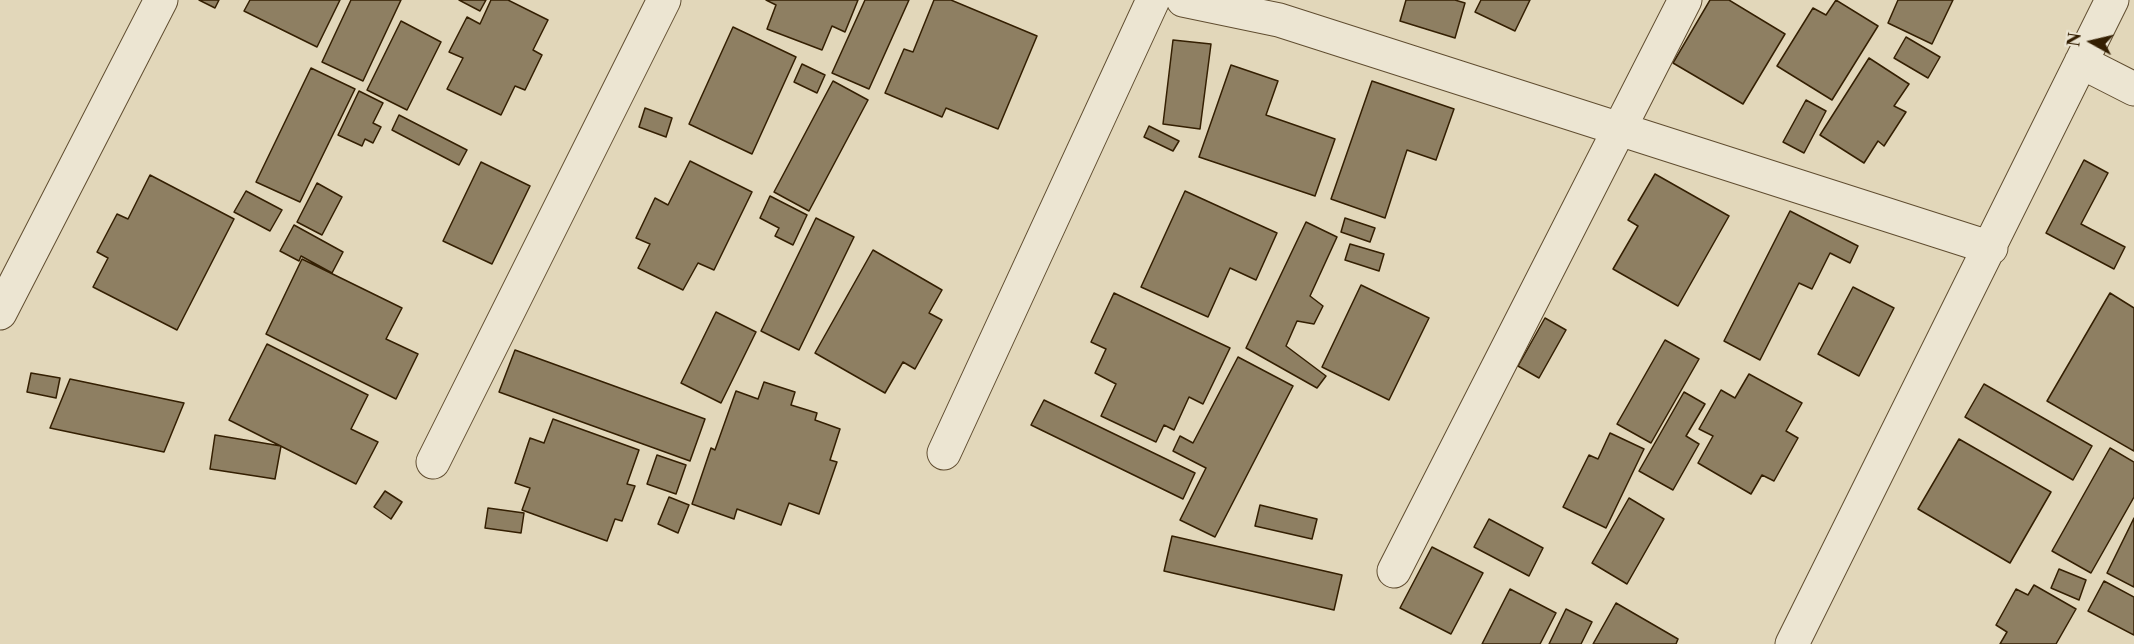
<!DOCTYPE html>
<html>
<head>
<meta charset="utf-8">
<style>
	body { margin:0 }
	#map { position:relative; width:2134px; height:644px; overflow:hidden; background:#e2d7ba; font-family:"Libre Caslon Text",serif }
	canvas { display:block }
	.north { position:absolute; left:2062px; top:12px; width:60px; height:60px; -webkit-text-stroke:4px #ece5d2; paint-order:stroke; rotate:278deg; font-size:16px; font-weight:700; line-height:24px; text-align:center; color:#341f02 }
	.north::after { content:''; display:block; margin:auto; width:21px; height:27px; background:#341f02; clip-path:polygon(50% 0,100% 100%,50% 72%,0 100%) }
</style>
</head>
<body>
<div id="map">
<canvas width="2134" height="644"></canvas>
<div class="north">N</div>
</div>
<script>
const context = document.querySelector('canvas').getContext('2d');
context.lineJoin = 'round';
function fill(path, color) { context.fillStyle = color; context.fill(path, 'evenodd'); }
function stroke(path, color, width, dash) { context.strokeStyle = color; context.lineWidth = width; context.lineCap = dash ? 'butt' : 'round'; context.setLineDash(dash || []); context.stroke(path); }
const building = new Path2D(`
	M199 0H219L215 8Z
	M250 0H340L317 47 244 11Z
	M351 0H401L363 81 322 62Z
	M459 0H486L480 11Z
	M491 0H508L548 20 533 50 542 55 525 90 515 86 501 115 447 89 463 58 449 52 467 17 480 24Z
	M766 0H858L845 32 832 26 822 50 767 29 776 5Z
	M865 0H909L869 89 832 73Z
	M934 0H951L1037 36 998 129 946 108 942 117 885 93 904 49 913 52Z
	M1406 0H1455L1465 3 1455 38 1400 21Z
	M1481 0H1530L1515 31 1475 12Z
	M1710 0H1729L1785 34 1743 104 1673 63Z
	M1836 0 1878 26 1832 100 1777 66 1813 8 1826 15Z
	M1898 0H1953L1932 44 1888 23Z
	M401 21 441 42 407 110 367 90Z
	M733 27 796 57 752 154 689 124Z
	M1906 37 1940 57 1928 78 1894 58Z
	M1173 40 1211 44 1200 129 1163 124Z
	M1869 58 1909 84 1894 106 1906 112 1884 146 1878 141 1864 163 1820 135Z
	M802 64 825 75 817 93 794 82Z
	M1231 65 1278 81 1266 115 1335 139 1315 196 1199 157Z
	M311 68 355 89 300 202 256 182Z
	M833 81 868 100 809 211 774 192Z
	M1372 81 1454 109 1436 160 1407 150 1385 218 1331 199Z
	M359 91 383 103 373 123 381 127 373 143 365 139 362 146 338 135Z
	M1806 100 1826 111 1804 153 1783 142Z
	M645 108 672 118 666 137 639 127Z
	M399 115 467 150 459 165 392 130Z
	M1149 126 1179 141 1173 151 1144 137Z
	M2084 160 2108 173 2081 224 2125 247 2114 269 2046 233Z
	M690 161 752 192 714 270 698 263 683 290 638 268 650 244 636 238 655 198 668 205Z
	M481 162 530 186 492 264 443 241Z
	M1655 174 1729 216 1678 306 1613 269 1638 226 1628 220Z
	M150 175 234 219 177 330 93 287 108 258 97 252 117 214 128 219Z
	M317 183 342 197 322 235 297 222Z
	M246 191 282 210 270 231 234 212Z
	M1185 191 1277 233 1256 280 1230 268 1208 317 1141 287Z
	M770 196 807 215 793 245 775 236 779 228 760 218Z
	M1790 211 1858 246 1850 263 1830 253 1812 289 1799 283 1760 360 1724 341Z
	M816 218 854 237 799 350 761 331Z
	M1345 218 1375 228 1370 242 1341 232Z
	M1306 222 1337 237 1310 296 1323 306 1314 324 1297 321 1286 346 1326 376 1317 388 1246 348Z
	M294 225 343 252 332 273 301 256 299 261 280 251Z
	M1350 244 1384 254 1379 271 1345 260Z
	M873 250 942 290 929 313 942 320 915 369 903 362 885 393 815 353Z
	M302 259 402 308 386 339 418 354 396 399 266 334Z
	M1361 285 1429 318 1389 400 1322 367Z
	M1853 287 1894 308 1859 376 1818 354Z
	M1114 293 1230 348 1203 404 1189 397 1174 430 1164 425 1156 442 1101 416 1116 384 1095 373 1106 349 1091 342Z
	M2110 293 2134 308V451L2047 401Z
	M716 312 756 332 721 403 681 383Z
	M1545 318 1566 330 1539 378 1518 366Z
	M1665 340 1699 359 1651 443 1617 424Z
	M267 344 368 395 351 429 378 442 356 484 229 420Z
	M515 350 705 419 690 461 499 392Z
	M1238 357 1293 386 1215 537 1180 520 1206 468 1173 451 1180 436 1193 443Z
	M31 373 60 378 56 398 27 392Z
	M1749 374 1802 403 1786 431 1798 438 1774 481 1762 475 1751 494 1698 463 1713 436 1699 429 1721 390 1735 398Z
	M70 379 184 403 164 452 50 428Z
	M764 382 795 392 791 405 817 413 815 420 840 429 830 460 837 462 819 514 789 503 781 525 737 509 734 519 692 504 711 448 715 450 736 391 758 399Z
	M1984 384 2092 446 2073 480 1965 417Z
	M1684 392 1705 404 1686 436 1699 444 1673 490 1639 471Z
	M1044 400 1195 473 1183 499 1031 425Z
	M553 419 639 450 627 484 635 486 622 521 615 519 607 541 522 510 530 488 515 483 530 438 544 443Z
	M1610 433 1644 449 1606 528 1563 507 1589 455 1598 459Z
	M215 435 281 446 275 479 210 469Z
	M1959 439 2051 492 2010 563 1918 509Z
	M2110 448 2134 462V497L2091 573 2052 551Z
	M657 455 686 465 676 494 647 484Z
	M385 491 402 502 391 519 374 507Z
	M669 497 689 505 678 533 658 524Z
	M1629 498 1664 519 1627 584 1592 563Z
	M1260 505 1317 519 1312 539 1255 526Z
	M488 508 524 513 521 533 485 528Z
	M2134 518V587L2107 573Z
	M1489 519 1543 548 1529 576 1474 547Z
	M1172 536 1342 575 1334 610 1164 571Z
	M1432 547 1483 573 1451 634 1400 608Z
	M2059 569 2086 580 2079 600 2051 588Z
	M2104 581 2134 597V635L2088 611Z
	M2034 585 2076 609 2056 644H2000L2007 632 1996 625 2016 589 2028 595Z
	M1510 589 1556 613 1540 644H1482Z
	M1616 603 1678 639 1676 644H1593Z
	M1566 609 1592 622 1581 644H1549Z`);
const street = new Path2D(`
	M1183 0 1279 20 1991 248
	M2081 62 2134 89
	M0 313 161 0
	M944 453 1153 0
	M433 462 664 0
	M1394 571 1685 0
	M1792 644 2112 0`);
fill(building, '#8e7f62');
stroke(building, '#341f02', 1.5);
stroke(street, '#604d30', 35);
stroke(street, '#ece5d2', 33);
</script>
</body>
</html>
